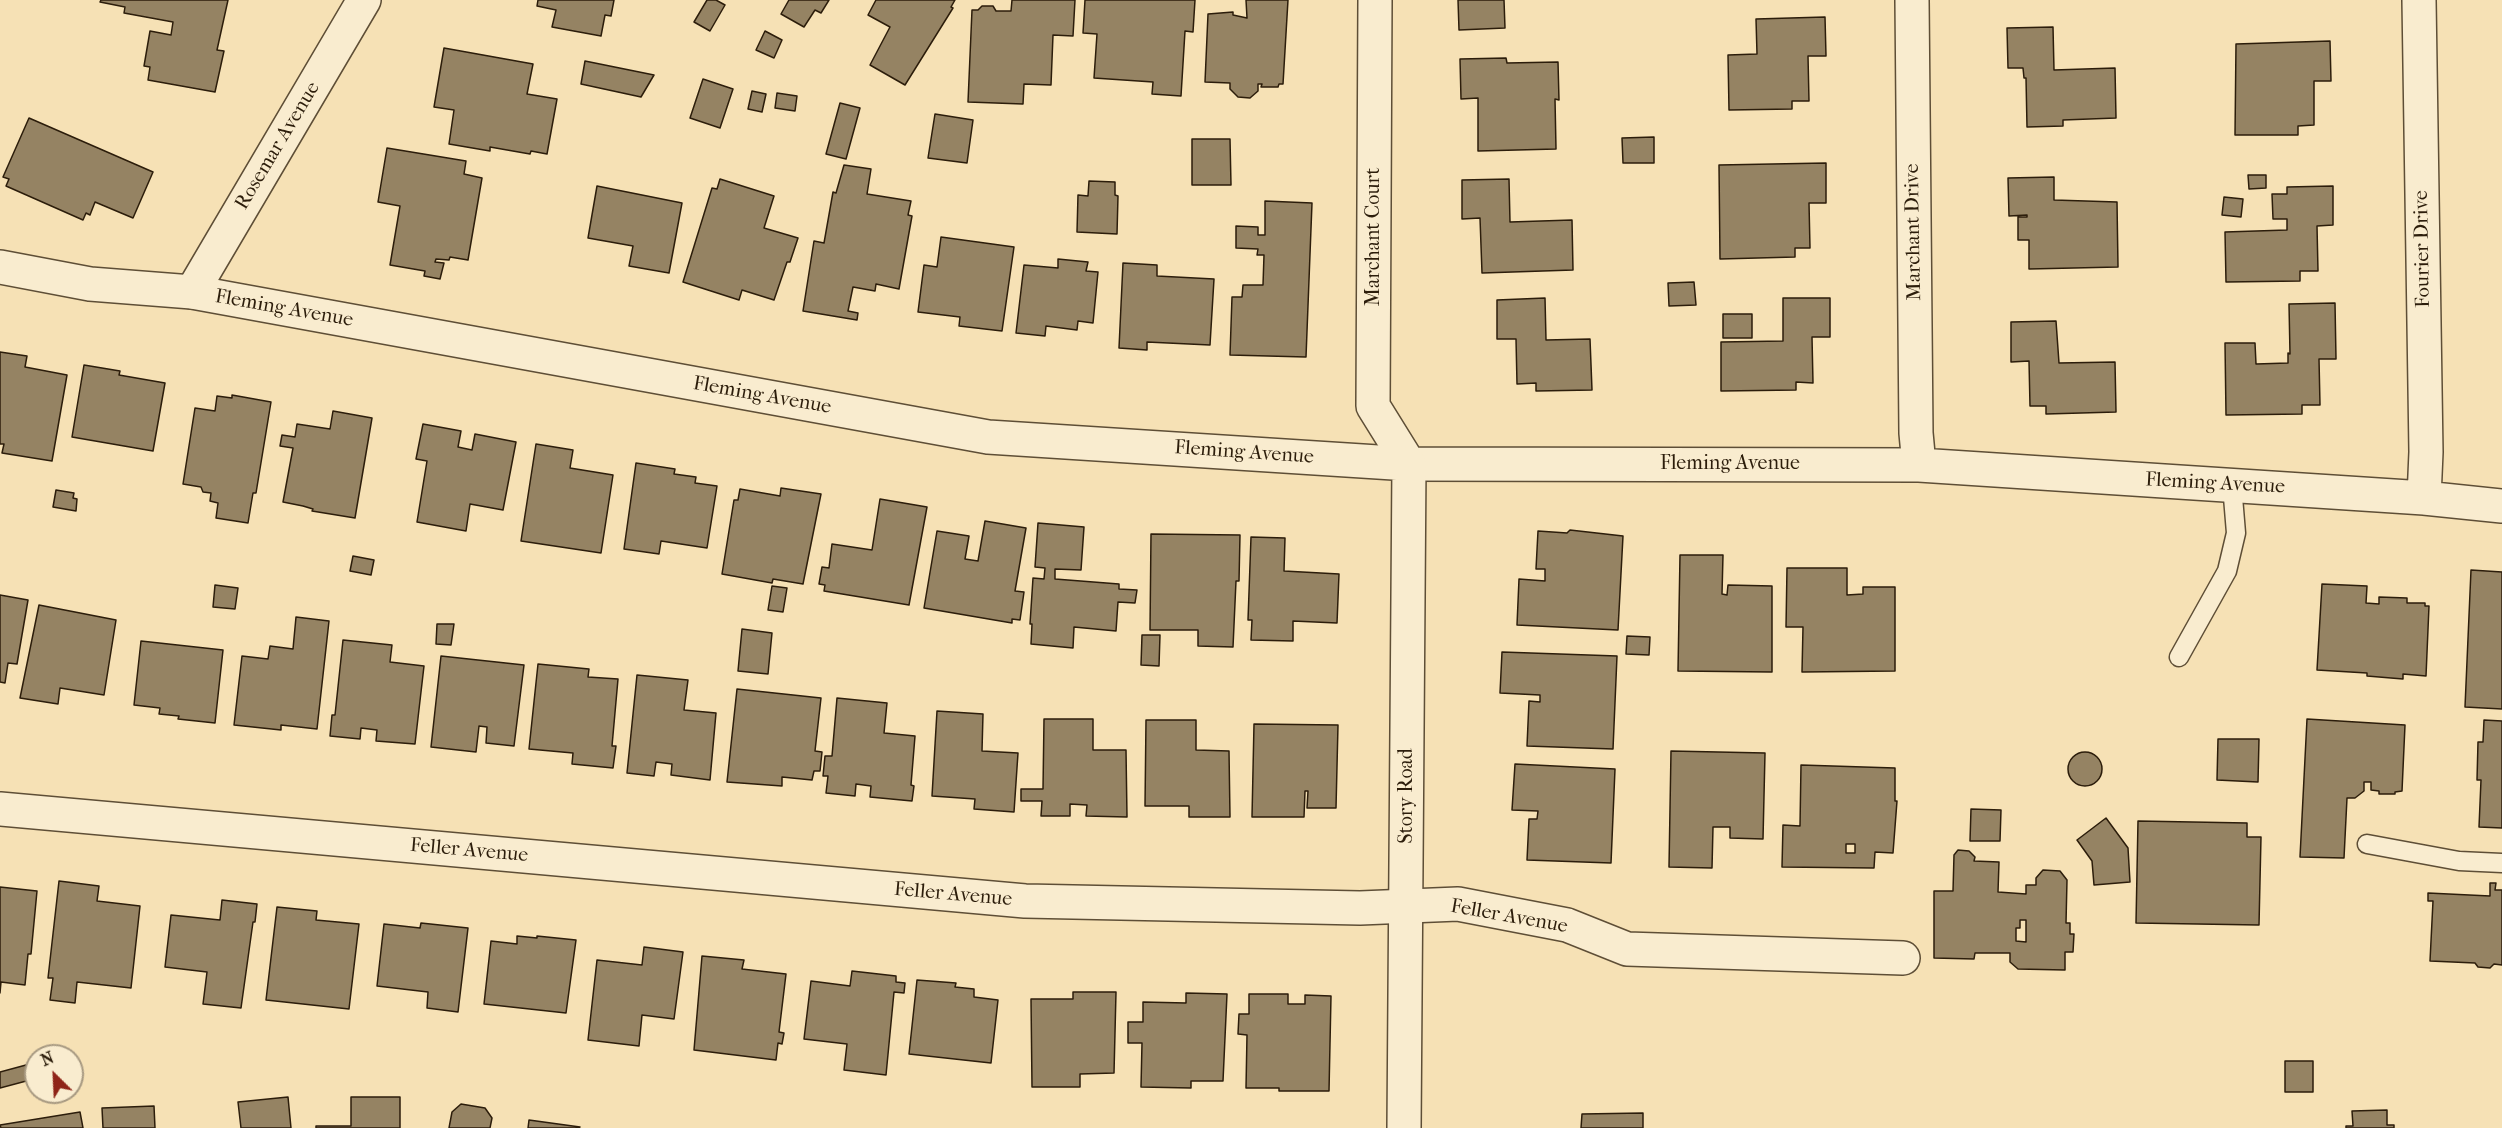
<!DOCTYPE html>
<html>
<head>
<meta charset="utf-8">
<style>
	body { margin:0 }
	#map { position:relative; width:2502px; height:1128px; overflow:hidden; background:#f6e1b5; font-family:"IM FELL French Canon",serif }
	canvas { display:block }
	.north { position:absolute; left:24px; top:1044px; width:60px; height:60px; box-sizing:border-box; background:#f9eccf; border:2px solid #a79981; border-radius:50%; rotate:336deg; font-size:16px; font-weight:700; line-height:24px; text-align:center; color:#2c1d0b }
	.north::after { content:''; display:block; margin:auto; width:21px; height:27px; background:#8f2418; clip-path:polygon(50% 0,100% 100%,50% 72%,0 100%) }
</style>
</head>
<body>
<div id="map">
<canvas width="2502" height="1128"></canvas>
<div class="north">N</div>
</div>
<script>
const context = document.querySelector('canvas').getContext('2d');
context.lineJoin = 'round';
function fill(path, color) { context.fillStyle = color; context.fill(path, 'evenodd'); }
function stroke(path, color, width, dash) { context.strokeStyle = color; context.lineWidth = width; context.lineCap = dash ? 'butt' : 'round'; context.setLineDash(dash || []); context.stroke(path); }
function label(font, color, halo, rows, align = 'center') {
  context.font = font + ' "IM FELL French Canon",serif'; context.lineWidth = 4.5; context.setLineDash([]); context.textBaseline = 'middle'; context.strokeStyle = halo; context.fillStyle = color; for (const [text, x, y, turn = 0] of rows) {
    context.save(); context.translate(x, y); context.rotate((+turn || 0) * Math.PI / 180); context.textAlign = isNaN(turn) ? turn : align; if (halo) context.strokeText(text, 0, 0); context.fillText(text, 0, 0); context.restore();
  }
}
const building = new Path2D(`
	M101 0H228L217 50 224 51 215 92 148 80 150 67 144 66 150 31 171 35 173 22 124 13 125 7 100 2Z
	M538 0H614L611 16 605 15 601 36 552 27 556 10 537 6Z
	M707 0H716L725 5 710 31 694 22Z
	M789 0H829L821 13 815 10 804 27 781 14Z
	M876 0H955L951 7 953 8 905 85 870 65 890 27 868 15Z
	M1012 0H1075L1073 36 1053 35 1051 85 1024 84 1023 104 968 102 972 10H978L982 6H993L996 11H1011Z
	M1085 0H1195L1193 32 1185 31 1181 96 1152 94 1153 82 1094 78 1097 34 1083 33Z
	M1246 0H1288L1283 84H1279L1278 87H1261L1262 84H1258V91L1250 98 1238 97 1230 89V83L1205 82 1208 14 1233 12V15L1247 18Z
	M1458 0H1504L1505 28 1459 30Z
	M1825 17 1826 56H1808L1809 101H1792V109L1729 110 1728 55 1757 54 1756 19Z
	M2053 27 2054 70 2115 68 2116 118 2063 120V126L2027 127 2026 78H2024L2023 68H2008L2007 28Z
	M765 31 782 40 774 58 756 50Z
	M2330 41 2331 81H2314V125L2298 126V135H2235L2236 44Z
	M444 48 533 64 527 94 557 99 547 154 531 151 530 154 490 147V151L449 144 454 110 434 107Z
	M1506 58 1507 63 1558 62 1559 100 1555 99 1556 149 1478 151V98L1461 99 1460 59Z
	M585 61 654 75 641 97 581 84Z
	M703 79 733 89 720 128 690 118Z
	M752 91 766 94 762 112 748 109Z
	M777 93 797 96 795 111 775 108Z
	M840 103 860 108 846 159 826 154Z
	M935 114 973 120 967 163 928 158Z
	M29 118 153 172 133 218 95 202 90 215 86 213 83 220 6 186 9 179 3 177Z
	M1654 137V163H1623L1622 138Z
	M1192 139H1230L1231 185H1192Z
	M387 148 466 161 464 174 482 178 468 260 450 257 449 260 436 259 435 262 444 263 440 279 424 276 425 271 390 265 400 206 378 202Z
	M1826 163V203H1809L1810 248H1795V257L1720 259 1719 165Z
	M844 165 871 169 867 194 911 201 908 215 912 216 899 289 876 284 875 291 853 287 848 311 858 313 857 320 803 311 814 241 824 243 833 192 836 193Z
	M2248 175H2266V188L2249 189Z
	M2054 177V200L2117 202 2118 267 2029 269V240H2018V217H2027V215L2009 216 2008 178Z
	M720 179 774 196 764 228 798 238 790 262H787L774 300 742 290 739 300 683 282 712 188 717 189Z
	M1509 179 1510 222 1572 220 1573 270 1482 273 1480 218 1462 219V180Z
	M1089 181 1115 182V195L1118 196 1117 234 1077 232 1078 195 1088 196Z
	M597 186 682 203 669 273 629 266 633 246 588 238Z
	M2333 186V225L2317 226 2318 271H2300V281L2226 282 2225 232 2287 230V219H2273L2272 194H2287V187Z
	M2224 197 2243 199 2241 217 2222 215Z
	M1265 201 1312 203 1306 357 1230 355 1232 297H1242L1243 285H1263L1264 255H1257L1258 249 1236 248V226L1258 227V235H1265Z
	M941 237 1014 247 1002 331 959 326 960 317 918 312 924 265 937 267Z
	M1058 259 1088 262 1086 271 1098 272 1093 323 1078 321 1077 330 1046 326 1045 336 1016 333 1024 265 1058 268Z
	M1123 263 1157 265V276L1214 279 1210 345 1147 342V350L1119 348Z
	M1694 282 1696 305 1669 306 1668 283Z
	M1545 298 1546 340 1590 339 1592 390 1536 391V383L1517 384 1516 339H1497V300Z
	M1783 298H1830V337H1812L1813 383 1796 382V390L1721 391V342L1783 341Z
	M2335 303 2336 359H2319L2320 405H2302V414L2226 415 2225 343H2255L2256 364 2288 363V353L2290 354 2289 304Z
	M1723 314H1752V338H1723Z
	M2056 321 2059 363 2115 362 2116 412 2046 414V406H2030L2029 361 2011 362V322Z
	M0 352 27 356 25 367 67 375 52 461 2 453 4 444H0Z
	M84 365 120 371 119 375 165 383 153 451 72 437Z
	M232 395 271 402 256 493H253L248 523 216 518 218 503 210 501 211 493 203 492 201 487 183 484 195 408 215 411 217 396 232 398Z
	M333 411 372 418 355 518 312 511 313 509 303 506 283 502 293 448 280 446 282 435 295 437 297 424 330 429Z
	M423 424 461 431 458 447 472 450 475 434 516 442 503 510 470 504 466 531 417 522 427 461 416 459Z
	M536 444 573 450 570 468 613 475 601 553 521 541Z
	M636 463 675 469 674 474 696 477 695 483 717 486 707 548 661 541 659 554 624 549Z
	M781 488 821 494 803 584 773 579 772 583 722 574 734 500H738L740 489 780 496Z
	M56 490 74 493 73 498 77 499 76 511 53 507Z
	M880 499 927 507 909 605 824 591 825 585 819 584 822 567 829 568 832 544 872 550Z
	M985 521 1026 528 1015 591 1024 592 1020 620 1012 619V623L924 608 937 531 969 536 965 559 978 561Z
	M1038 523 1084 527 1081 570 1055 569V579L1119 584V589L1137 590 1135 603 1118 602 1116 631 1074 627 1073 648 1031 644 1032 624H1030L1033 578 1044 579 1045 568 1035 567Z
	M1570 530 1623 536 1618 630 1517 625 1519 579 1545 581V569H1536L1538 531 1567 533Z
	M1151 534 1240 535 1239 581H1236L1233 647 1198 646V630H1150Z
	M1251 537 1285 538 1284 571 1339 574 1337 623 1293 621V641L1251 640 1252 620H1248Z
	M1680 555H1723L1722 594 1727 595 1728 585 1772 586V672L1678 671Z
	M353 556 374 560 371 575 350 571Z
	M1787 568H1847V595L1863 594V587H1895V671L1802 672 1803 627H1786Z
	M2471 570 2502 572V709L2465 707Z
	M2322 584 2367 586 2366 603 2379 604V597L2407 598V603H2425V606H2429L2426 676 2403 674V679L2367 676V673L2317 670Z
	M215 585 238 588 235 609 213 607Z
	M772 586 787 588 783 612 768 610Z
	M0 595 28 600 17 664 8 663 5 683 0 682Z
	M39 605 116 620 104 695 60 688 58 704 20 698Z
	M296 617 329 621 317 729 281 725V730L234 725 242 656 268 659 270 646 293 649Z
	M437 624H454L451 645 436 644Z
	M742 629 772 633 768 674 738 671Z
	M1142 635H1160L1159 666 1141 665Z
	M1627 636 1650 637 1649 655 1626 654Z
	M343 640 392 645 390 662 424 666 415 744 376 741 377 730 361 728 360 739 330 736 332 715H335Z
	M141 641 223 650 215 723 178 719 179 716 159 714 160 708 134 705Z
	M1502 652 1617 656 1613 749 1527 746 1529 701 1540 702V695L1500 693Z
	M441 656 524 665 514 746 486 743 487 727 479 726 476 752 431 747Z
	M538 664 589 669 588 677 618 679 612 746H616L613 768 572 764 573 753 529 749Z
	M637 675 688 680 684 710 716 713 710 780 671 775 672 764 656 762 654 776 627 773Z
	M737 689 821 698 815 751 822 752 820 771H814L812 780 782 777V786L727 782Z
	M837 698 887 703 884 733 915 736 911 785 914 786 912 801 870 797 871 786 856 784 855 796 826 793 828 776H823L825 756H832Z
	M937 711 983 714 982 751 1018 753 1014 812 974 809 975 799 932 796Z
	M1044 719H1093V750H1126L1127 817 1086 816 1087 805 1070 804V816H1041L1042 801H1021V789H1043Z
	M2307 719 2405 725 2402 791 2395 792V794H2379V791L2371 790V782H2364V791L2355 798H2347L2344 858 2300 857Z
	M1146 720H1196V750L1229 751 1230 817H1189V806H1145Z
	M2484 720 2502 721V828L2479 827 2481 780H2477L2478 742H2483Z
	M1254 724 1338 725 1336 808H1307L1308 791H1305L1304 817H1252Z
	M2218 739H2259L2258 782 2217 780Z
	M1671 751 1765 753 1763 839 1730 838V827H1713L1712 868 1669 867Z
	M2068 769a17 17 0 1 1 34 0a17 17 0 1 1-34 0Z
	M1515 764 1615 769 1611 863 1527 860 1529 819H1537L1538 811 1512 810Z
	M1801 765 1895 768V801H1897L1893 853 1875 852 1874 868 1782 867 1783 825 1800 826ZM1846 844H1855V853H1846Z
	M1971 809 2001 810 2000 841H1970Z
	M2106 818 2128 848 2130 882 2094 885 2092 861 2077 840Z
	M2138 821 2247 823V837H2261L2259 925 2136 923Z
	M1958 850 1969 851 1975 857 1974 861 1999 862 1998 892 2026 894V885H2036V878L2043 870 2060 871 2067 880 2066 923H2070V934H2074L2073 952H2065V970L2018 969 2010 962V953H1975L1974 959 1934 958V891H1953L1954 855ZM2020 920H2026V942L2016 941V928H2020Z
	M59 881 99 886 97 901 140 906 131 988 77 982 75 1003 50 1000 53 978H48Z
	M2490 883H2496L2495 890H2502V965L2494 964 2490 968 2478 967 2475 963 2430 961 2433 901H2428V893L2490 896Z
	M0 887 37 891 31 954H28L25 985 1 982 0 993Z
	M222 900 257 904 255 922H253L241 1008 203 1004 207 972 165 967 171 915 220 920Z
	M277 907 317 911 316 920 359 924 349 1009 266 1000Z
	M421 923 468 928 458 1012 427 1008 428 992 377 986 384 924 420 928Z
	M517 936 537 938V936L576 940 566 1013 484 1004 491 941 517 944Z
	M644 947 683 952 674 1019 642 1015 639 1046 588 1040 597 960 642 965Z
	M702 956 744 960 742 969 786 974 779 1032 784 1033 782 1044 778 1043 776 1060 694 1050Z
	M852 971 896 976V982L905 983 904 993 894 992 886 1075 844 1070 847 1044 804 1039 811 981 850 986Z
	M917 980 956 983 955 987 974 989V997L998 1000 991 1063 909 1054Z
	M1073 992H1116L1114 1073 1080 1074V1087H1032L1031 999H1073Z
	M1186 993 1227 994 1223 1081H1191V1088L1141 1087 1142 1043H1128V1022H1143V1002L1186 1003Z
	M1249 994H1288V1004H1305V995L1331 996 1329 1091H1279V1088H1246L1247 1035 1238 1034 1239 1014H1249Z
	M2285 1061H2313V1092H2285Z
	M26 1065 30 1080 0 1088V1072Z
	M288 1097 291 1128H241L238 1102Z
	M351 1097H400V1128H316V1126H351Z
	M461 1104 485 1108 492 1118 490 1128H449L452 1112Z
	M154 1106 155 1128H103L102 1108Z
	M2387 1110V1125H2394V1128H2346V1126H2353L2352 1111Z
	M80 1112 83 1128H1L0 1125Z
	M1643 1113V1128H1581L1582 1114Z
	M529 1120 580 1127 579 1128H528Z`);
const service = new Path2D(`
	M2179 657 2227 571 2236 533 2232 485
	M2367 844 2459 861 2502 863`);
const minor = new Path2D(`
	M1375 0 1373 406 1409 464 1919 465 2424 498 2502 506
	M1912 0 1916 433 1919 465
	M2419 0 2426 452 2424 498
	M192 292 364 0
	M0 809 1025 901 1360 908 1458 904 1567 925 1627 949 1903 958`);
const tertiary = new Path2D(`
	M0 267 90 284 192 292 988 437 1409 464 1404 1128`);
const streetNames = [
	["Rosemar Avenue",278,146,-59],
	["Marchant Drive",1914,232,-91],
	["Marchant Court",1374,237,-90],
	["Fourier Drive",2423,249,-91],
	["Fleming Avenue",284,309,10],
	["Fleming Avenue",762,396,10],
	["Fleming Avenue",1244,453,4],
	["Fleming Avenue",1730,464],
	["Fleming Avenue",2215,484,3],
	["Story Road",1407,796,-90],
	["Feller Avenue",469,851,5],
	["Feller Avenue",953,895,5],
	["Feller Avenue",1509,917,10]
];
fill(building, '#958363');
stroke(building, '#2c1d0b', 1.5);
stroke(service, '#5e4e36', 21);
stroke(minor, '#5e4e36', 36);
stroke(tertiary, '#5e4e36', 36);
stroke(service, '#f9eccf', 18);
stroke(minor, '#f9eccf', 33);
stroke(tertiary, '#f9eccf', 33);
label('20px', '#2c1d0b', '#f9eccf', streetNames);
</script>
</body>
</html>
